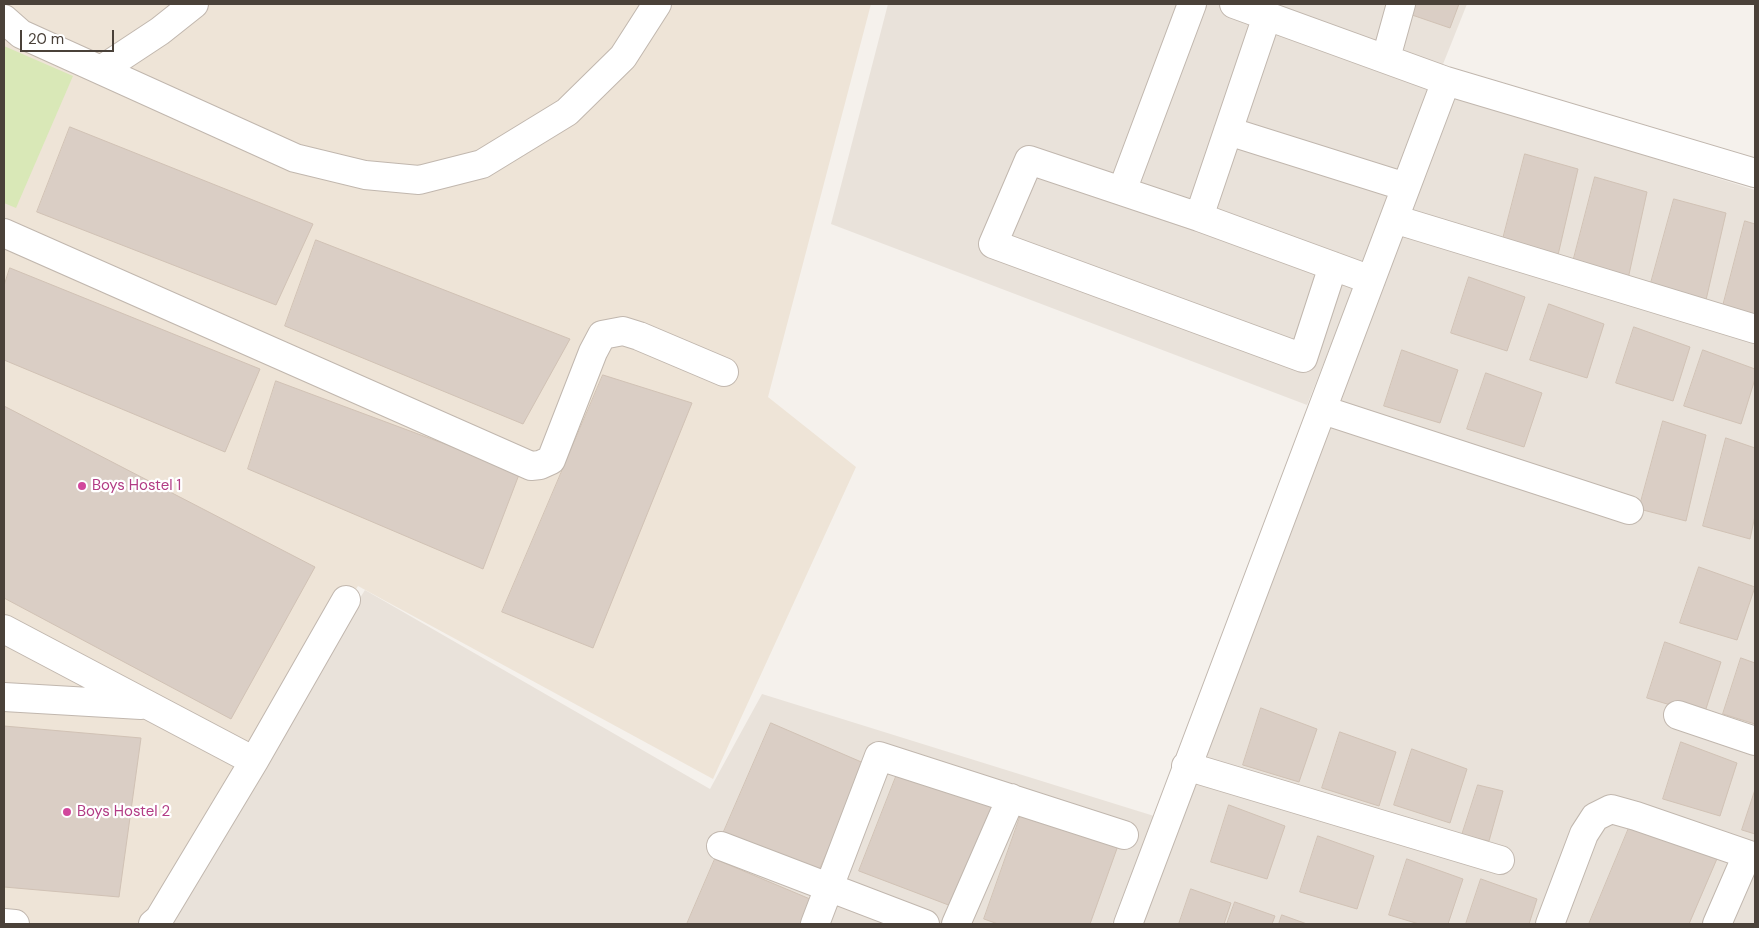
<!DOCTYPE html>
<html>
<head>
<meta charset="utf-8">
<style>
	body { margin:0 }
	#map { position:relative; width:1759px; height:928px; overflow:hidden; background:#f5f1ec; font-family:"DM Sans",sans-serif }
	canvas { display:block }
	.frame { position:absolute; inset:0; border:5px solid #4a4139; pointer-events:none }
	.scale { position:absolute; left:20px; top:30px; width:94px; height:22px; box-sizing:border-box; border:2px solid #4a4139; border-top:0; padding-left:6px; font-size:15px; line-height:18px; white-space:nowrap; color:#4a4139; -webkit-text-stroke:4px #fff; paint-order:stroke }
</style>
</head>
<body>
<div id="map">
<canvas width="1759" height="928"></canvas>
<div class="frame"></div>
<div class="scale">20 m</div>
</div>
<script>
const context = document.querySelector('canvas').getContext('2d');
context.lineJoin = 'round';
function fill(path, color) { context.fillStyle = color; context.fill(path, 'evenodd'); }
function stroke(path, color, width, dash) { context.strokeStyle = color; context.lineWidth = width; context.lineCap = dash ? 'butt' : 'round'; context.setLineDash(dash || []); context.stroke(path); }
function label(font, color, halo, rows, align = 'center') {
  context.font = font + ' "DM Sans",sans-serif'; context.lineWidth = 4.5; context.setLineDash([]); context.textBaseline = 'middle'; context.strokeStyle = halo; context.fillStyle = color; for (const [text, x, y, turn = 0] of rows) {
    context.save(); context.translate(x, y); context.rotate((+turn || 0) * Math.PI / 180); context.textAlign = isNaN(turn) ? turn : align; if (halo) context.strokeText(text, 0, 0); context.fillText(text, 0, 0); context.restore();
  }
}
const residential = new Path2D(`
	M888 4H1467L1307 405 831 224Z
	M1456 96 1755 190V924H1138Z
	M365 590 710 789 762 694 1154 816 1112 924H156Z`);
const education = new Path2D(`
	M4 4H871L768 397 856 467 713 779 358 586 144 924H4Z`);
const green = new Path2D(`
	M4 46 73 76 16 208 4 203Z`);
const building = new Path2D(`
	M1416 4H1459L1450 28 1412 15Z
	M70 127 313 224 276 305 37 212Z
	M1525 154 1578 169 1558 255 1503 239Z
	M1595 177 1647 192 1628 279 1573 262Z
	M1674 199 1726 213 1706 300 1651 283Z
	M1745 221 1755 224V315L1723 306Z
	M316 240 570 339 523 424 285 326Z
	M10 268 260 369 225 452 4 360V286Z
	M1469 277 1525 297 1507 351 1451 333Z
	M1549 304 1604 324 1587 378 1530 360Z
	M1634 327 1690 347 1673 401 1616 383Z
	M1402 350 1458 370 1440 423 1384 406Z
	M1703 350 1755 369V379L1741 424 1684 406Z
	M1486 373 1542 393 1524 447 1467 429Z
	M603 375 692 403 593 648 502 612Z
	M276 381 520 472 483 569 248 469Z
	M4 406 315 567 231 719 4 598Z
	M1663 421 1706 435 1686 521 1639 509Z
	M1726 438 1755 448V516L1750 539 1703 526Z
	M1699 567 1755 587 1737 640 1680 623Z
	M1665 642 1721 662 1704 715 1647 698Z
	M1741 658 1755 663V724L1723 714Z
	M1261 708 1317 729 1299 782 1243 765Z
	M771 723 866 764 816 877 722 836Z
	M4 726 141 738 119 897 4 887Z
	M1340 732 1396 752 1379 806 1322 788Z
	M1681 742 1737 763 1720 816 1663 799Z
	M1412 749 1467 769 1450 823 1394 805Z
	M901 764 1000 801 959 909 859 871Z
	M1478 785 1503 791 1489 841 1462 835Z
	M1755 790V834L1742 830Z
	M1229 805 1285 826 1267 879 1211 862Z
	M1024 806 1120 840 1090 924H998L984 919Z
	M1636 811 1722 847 1689 924H1589Z
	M1318 836 1374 856 1357 909 1300 892Z
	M715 859 810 899 800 924H687Z
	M1407 859 1463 879 1448 924H1419L1389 915Z
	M1481 879 1537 899 1529 924H1466Z
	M1191 889 1231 903 1224 924H1179Z
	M1235 902 1275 916 1272 924H1227Z
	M1282 915 1307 924H1279Z`);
const minor = new Path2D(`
	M1234 4 1446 81 1755 173
	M4 19 21 34 295 158 365 175 419 180 482 164 567 112 623 57 657 4
	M1386 58 1401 4
	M101 70 160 31 194 4
	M1228 131 1406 187
	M1122 191 1192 4
	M1199 217 1267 16
	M1394 219 1755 329
	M4 233 531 466 540 465 551 460 593 352 602 335 623 331 639 336 724 372
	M1333 266 1303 358 993 244 1029 160 1199 217 1371 280
	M1323 410 1629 510
	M4 629 254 761 346 600
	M4 697 141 705
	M1678 715 1755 741
	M1186 766 1500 860
	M721 846 925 924
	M4 923 15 924
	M153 924 159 919 254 761
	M815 924 879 756 1124 835
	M956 924 1011 798
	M1128 924 1446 81
	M1550 924 1584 834 1595 817 1611 809 1636 816 1755 857
	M1717 924 1747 855`);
const markers = [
	[82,486,5,"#d1479c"],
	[67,812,5,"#d1479c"]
];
const hotelNames = [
	["Boys Hostel 1",92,486],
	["Boys Hostel 2",77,812]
];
fill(residential, '#e9e2da');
fill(education, '#eee4d7');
fill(green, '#d9e8b7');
fill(building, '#dacec5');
stroke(building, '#d1c2b5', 1);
stroke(minor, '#c1b7ae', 30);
stroke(minor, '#fff', 28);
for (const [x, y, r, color] of markers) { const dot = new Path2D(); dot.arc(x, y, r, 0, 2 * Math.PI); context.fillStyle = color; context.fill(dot); stroke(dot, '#fff', 2); }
label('15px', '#b23c85', '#fff', hotelNames, 'left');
</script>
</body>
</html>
